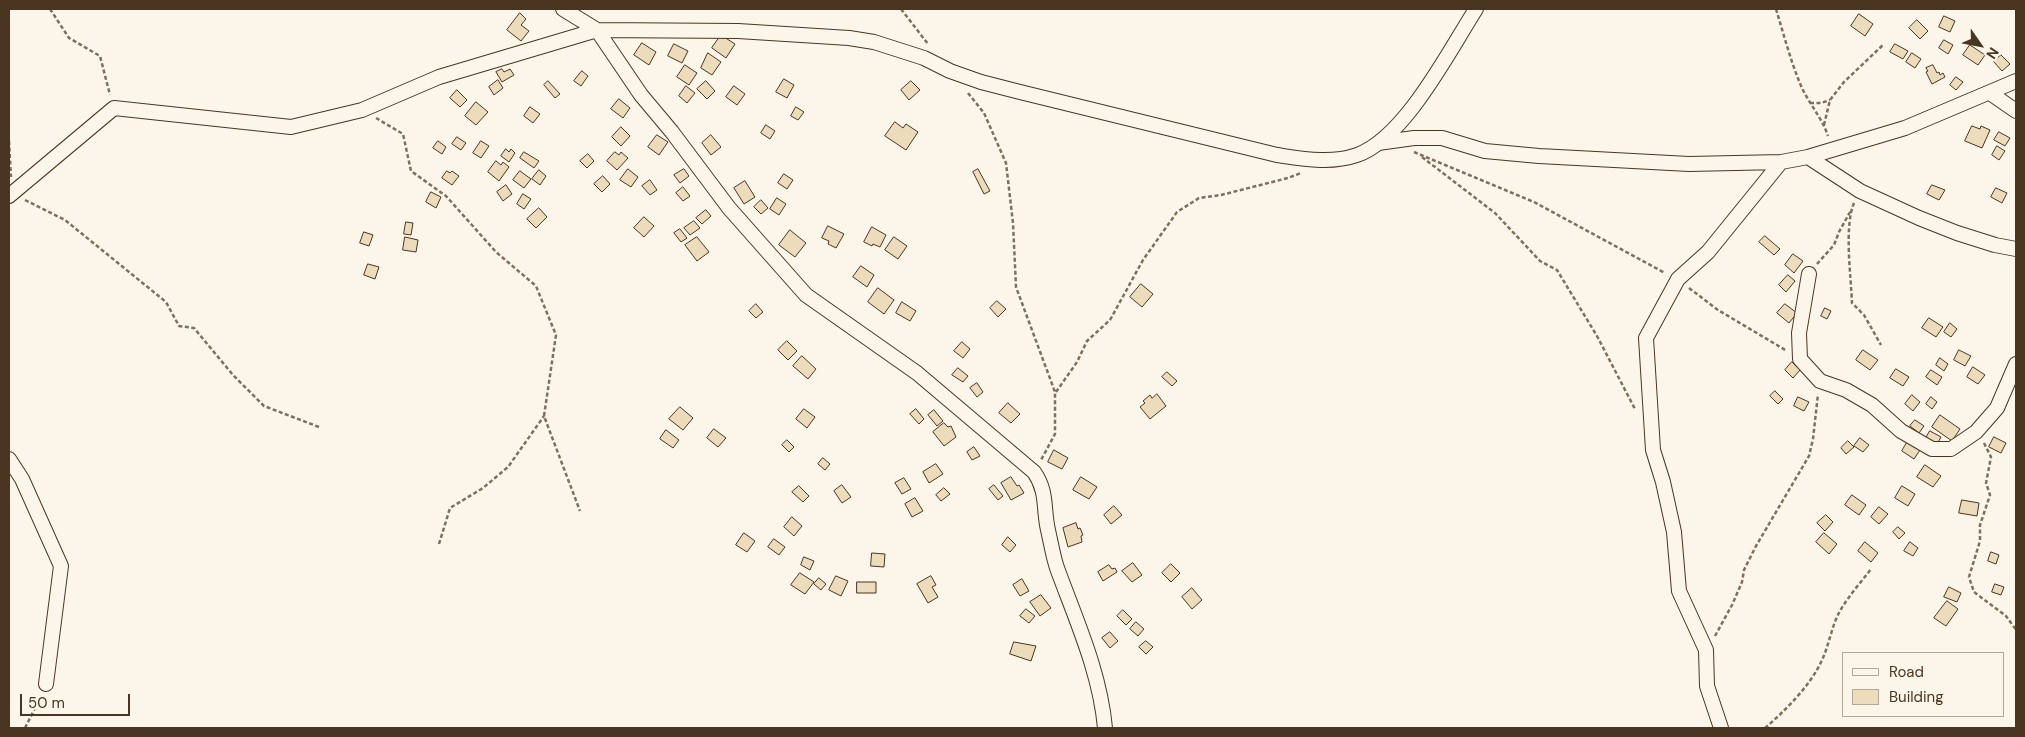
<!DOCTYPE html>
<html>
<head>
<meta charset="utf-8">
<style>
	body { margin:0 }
	#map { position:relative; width:2025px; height:737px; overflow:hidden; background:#fbf6e9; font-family:"DM Sans",sans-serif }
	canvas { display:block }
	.frame { position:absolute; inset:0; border:10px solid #4a3520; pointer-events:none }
	.legend { position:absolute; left:1842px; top:652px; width:162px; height:65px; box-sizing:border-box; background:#fbf6e9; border:1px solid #b4a999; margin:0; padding:6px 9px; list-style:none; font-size:15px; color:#4a3520 }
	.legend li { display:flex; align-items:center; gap:10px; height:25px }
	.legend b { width:25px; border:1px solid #b4a999 }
	.north { position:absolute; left:1955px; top:20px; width:50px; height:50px; -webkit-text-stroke:4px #fbf6e9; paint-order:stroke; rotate:123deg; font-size:14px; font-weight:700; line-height:20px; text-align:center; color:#4a3520 }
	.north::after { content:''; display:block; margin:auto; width:18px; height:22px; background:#4a3520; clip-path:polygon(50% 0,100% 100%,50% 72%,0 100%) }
	.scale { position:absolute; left:20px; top:694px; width:110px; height:22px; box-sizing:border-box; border:2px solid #4a3520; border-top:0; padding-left:6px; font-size:15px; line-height:18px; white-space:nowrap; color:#4a3520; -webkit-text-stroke:4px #fbf6e9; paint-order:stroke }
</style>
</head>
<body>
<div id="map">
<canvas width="2025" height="737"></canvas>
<div class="frame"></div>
<ul class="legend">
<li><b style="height:6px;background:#fbf6e9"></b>Road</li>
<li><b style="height:14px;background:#ecdcbc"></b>Building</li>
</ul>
<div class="north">N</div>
<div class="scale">50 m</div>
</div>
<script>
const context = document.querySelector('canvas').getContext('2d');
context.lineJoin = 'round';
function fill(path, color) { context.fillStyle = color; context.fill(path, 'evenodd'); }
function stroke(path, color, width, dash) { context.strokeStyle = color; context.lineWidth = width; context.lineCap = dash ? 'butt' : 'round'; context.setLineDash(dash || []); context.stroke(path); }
const building = new Path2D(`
	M520 13 526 19 521 25 529 31 521 41 507 30Z
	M1859 14 1873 24 1865 36 1851 26Z
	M1944 16 1955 21 1950 32 1939 27Z
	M1917 20 1928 31 1920 39 1909 28Z
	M721 35 735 44 726 58 712 48Z
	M1944 40 1953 45 1948 54 1939 48Z
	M642 43 656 52 649 65 634 55Z
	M674 44 688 51 682 63 668 56Z
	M1895 44 1908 51 1903 59 1890 52Z
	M1970 45 1985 55 1978 65 1963 55Z
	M708 53 721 62 712 75 701 68Z
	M1912 53 1921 59 1915 68 1906 62Z
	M2001 55 2010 64 2002 71 1994 62Z
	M685 65 697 73 689 85 677 77Z
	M1933 65 1937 73 1939 72 1940 75 1943 73 1945 77 1932 84 1926 72 1928 71 1926 68Z
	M502 69 504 72 510 69 514 75 502 82 496 72Z
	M582 71 588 76 581 86 574 81Z
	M1956 77 1963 82 1956 90 1950 85Z
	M784 79 794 85 787 98 776 92Z
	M498 80 503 88 494 95 489 87Z
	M548 81 560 94 555 98 544 85Z
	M706 81 715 91 707 99 697 89Z
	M911 81 920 90 909 100 901 90Z
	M686 86 695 93 687 103 679 96Z
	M734 86 745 94 737 105 726 97Z
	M457 90 467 100 460 107 450 98Z
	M619 99 630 108 623 118 611 109Z
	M476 102 488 112 476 125 465 116Z
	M530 107 540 114 533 123 524 116Z
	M796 107 804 112 798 120 791 116Z
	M895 122 903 128 906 124 918 132 906 150 885 136Z
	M766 125 775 131 770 139 761 133Z
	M1972 126 1980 129 1981 126 1990 130 1982 148 1965 141Z
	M621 127 630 136 621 146 612 137Z
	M1999 132 2010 138 2005 146 1994 140Z
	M657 135 668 142 659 155 648 147Z
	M711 135 721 147 711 155 702 143Z
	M457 137 466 143 461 150 452 144Z
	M438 141 446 147 442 154 433 148Z
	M481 141 489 146 481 158 473 153Z
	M1997 146 2005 151 1999 160 1992 155Z
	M506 149 509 152 511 149 515 153 509 162 501 156Z
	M524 152 539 161 534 168 520 158Z
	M615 152 619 155 621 152 628 158 617 170 607 161Z
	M588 154 594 161 587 168 580 161Z
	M496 161 501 165 503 162 509 167 499 181 488 172Z
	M628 169 638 177 631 187 620 180Z
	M684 169 689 176 680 183 674 175Z
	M978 169 990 191 984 194 973 172Z
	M539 170 546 176 540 185 532 179Z
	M447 171 450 173 452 171 459 176 452 185 442 178Z
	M520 171 531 179 524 188 513 180Z
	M784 174 793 180 787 189 778 183Z
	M603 176 610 184 602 192 594 184Z
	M650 180 657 190 650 195 642 186Z
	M745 181 755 197 744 204 734 188Z
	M506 185 512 194 503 201 497 192Z
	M1932 185 1945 190 1939 200 1927 194Z
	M683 187 690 196 683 201 676 193Z
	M1996 188 2007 193 2002 203 1991 197Z
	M431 192 441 197 436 208 426 202Z
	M523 194 531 199 524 209 517 204Z
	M777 198 786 204 779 215 770 209Z
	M761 200 768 208 761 214 754 207Z
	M539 208 547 217 536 228 527 219Z
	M706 210 711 216 702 224 696 218Z
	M644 217 654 226 644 237 634 228Z
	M694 221 700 228 690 235 684 228Z
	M406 222 413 223 411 235 404 234Z
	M828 226 844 234 836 248 828 244 829 241 822 238Z
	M872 227 886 235 880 247 873 244 872 246 864 242Z
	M680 229 687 238 681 242 674 233Z
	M790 230 806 243 795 257 779 245Z
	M364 232 373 235 369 246 360 243Z
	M1765 236 1780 249 1774 255 1759 242Z
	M405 237 418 240 416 252 403 250Z
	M697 237 709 252 697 261 685 245Z
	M894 237 907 246 898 259 885 250Z
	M1793 254 1803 261 1794 273 1785 265Z
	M368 264 379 267 375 279 364 275Z
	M861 266 874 275 867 287 853 277Z
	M1788 275 1795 281 1786 292 1779 285Z
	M1141 284 1153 294 1142 307 1130 297Z
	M878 288 894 300 884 314 868 302Z
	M997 301 1006 309 998 317 990 308Z
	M902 302 916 311 910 321 896 313Z
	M756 304 763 312 756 318 749 311Z
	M1785 304 1797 313 1789 323 1777 313Z
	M1825 308 1831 311 1827 319 1821 316Z
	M1929 318 1943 327 1936 337 1922 328Z
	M1950 323 1957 329 1951 337 1944 332Z
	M787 341 797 351 788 360 778 350Z
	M962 342 970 349 963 358 954 351Z
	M1863 350 1878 360 1870 370 1856 360Z
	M1959 350 1971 356 1965 366 1954 360Z
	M802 356 816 369 808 379 793 366Z
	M1940 358 1948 364 1944 371 1936 365Z
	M1792 362 1800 370 1793 378 1785 370Z
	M1973 367 1985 375 1978 384 1967 377Z
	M958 368 968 376 963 382 952 375Z
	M1896 369 1909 377 1903 386 1890 378Z
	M1931 370 1942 377 1937 385 1926 377Z
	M1167 372 1177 381 1172 386 1162 377Z
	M977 383 983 392 977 397 970 388Z
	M1775 391 1783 399 1778 404 1770 396Z
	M1157 394 1166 406 1150 419 1140 407 1145 403 1143 401 1150 395 1152 398Z
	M1912 395 1920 402 1913 411 1905 404Z
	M1798 397 1809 402 1804 411 1794 406Z
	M1931 397 1937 402 1932 409 1926 404Z
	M1008 403 1020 414 1011 423 999 413Z
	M680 407 693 418 683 430 669 419Z
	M804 409 815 417 807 428 796 419Z
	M916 409 924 419 919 424 910 414Z
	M934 410 943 421 937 426 928 415Z
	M1940 415 1960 429 1952 441 1932 427Z
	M1915 420 1924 426 1919 433 1910 426Z
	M944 423 948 427 951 426 956 437 944 446 933 432Z
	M714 429 726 438 718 447 707 438Z
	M666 430 679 440 673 448 660 439Z
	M1930 431 1941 437 1936 446 1925 440Z
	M1994 437 2006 443 2001 453 1989 447Z
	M1860 438 1869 445 1863 452 1854 446Z
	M787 440 794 447 789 452 782 445Z
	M1848 441 1854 447 1846 454 1841 448Z
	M1908 441 1920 450 1914 459 1902 451Z
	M974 447 980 456 972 460 967 452Z
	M1054 450 1068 458 1062 469 1048 462Z
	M823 458 830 464 825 470 818 464Z
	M936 464 943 474 929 483 923 472Z
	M1925 465 1941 476 1933 487 1917 477Z
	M1011 477 1017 486 1019 485 1024 493 1011 500 1001 483Z
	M1081 477 1097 487 1089 499 1073 490Z
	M904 478 911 489 902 494 895 483Z
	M842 485 851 497 842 503 834 491Z
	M994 485 1003 496 998 500 989 489Z
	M799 486 809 496 803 502 792 492Z
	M1902 486 1915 494 1908 506 1895 498Z
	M944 488 950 494 941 501 936 495Z
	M1852 495 1866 505 1859 515 1845 505Z
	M915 498 923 511 912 517 905 504Z
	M1962 500 1979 503 1977 516 1959 513Z
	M1114 506 1122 515 1111 524 1104 515Z
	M1879 507 1888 514 1879 524 1871 517Z
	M1826 515 1833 522 1825 531 1817 523Z
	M792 517 802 526 794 536 784 527Z
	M1076 523 1078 529 1080 528 1083 535 1081 536 1082 542 1068 547 1063 528Z
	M1898 527 1905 533 1899 539 1893 532Z
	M744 533 755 541 747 552 736 545Z
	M1824 533 1837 544 1829 554 1816 542Z
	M1008 537 1016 545 1010 552 1002 545Z
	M774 539 785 547 779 555 768 547Z
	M1865 542 1878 553 1871 562 1858 551Z
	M1910 542 1918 548 1913 556 1904 551Z
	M1991 552 1999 555 1996 564 1988 561Z
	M872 553 885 554 884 567 871 566Z
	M804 557 814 561 810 570 801 565Z
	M1133 563 1142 575 1132 582 1122 571Z
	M1171 564 1180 573 1171 582 1162 573Z
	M1109 565 1112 569 1115 568 1117 572 1103 581 1098 572Z
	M800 573 814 582 805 594 791 585Z
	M836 576 848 581 841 596 829 590Z
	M931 576 936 585 932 587 938 597 928 603 917 584Z
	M819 578 826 584 821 590 814 584Z
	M1022 579 1029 591 1020 596 1013 585Z
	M857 582H876V593H857Z
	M1995 584 2004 587 2001 595 1992 592Z
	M1949 587 1961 593 1957 602 1944 597Z
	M1192 588 1202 600 1192 609 1182 597Z
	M1041 595 1051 608 1040 616 1030 602Z
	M1947 601 1958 609 1946 626 1934 618Z
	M1026 609 1035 616 1029 623 1020 616Z
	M1123 610 1132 619 1126 625 1117 616Z
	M1136 622 1144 629 1138 636 1130 629Z
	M1110 632 1118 641 1110 648 1102 638Z
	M1146 641 1153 647 1146 654 1139 647Z
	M1014 642 1036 646 1031 661 1010 654Z`);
const path = new Path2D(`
	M50 9 69 38 100 56 110 95
	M901 9 928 44
	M1776 9C1784 35 1791 63 1802 88 1810 105 1822 118 1828 136
	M968 93 984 113 1006 163 1013 223 1016 287 1055 392V434L1041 460
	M1810 103H1821L1830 100
	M376 118 403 134 411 171 446 196 496 252 536 286 556 335 544 416 580 511
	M1824 125 1830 100 1844 82 1884 44
	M9 141 11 177
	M1414 152 1534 202 1665 273
	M1422 157 1495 213 1540 261 1557 270 1597 336 1635 409
	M25 200 65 220 166 302 179 326 194 328 233 375 264 406 319 427
	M1854 203C1844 226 1851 277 1852 303L1864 315 1881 345
	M1817 264 1834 245 1839 232 1850 212
	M1689 288 1718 310 1787 351
	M1056 392 1077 362 1087 341 1110 320 1143 260 1177 212 1199 198 1221 195 1288 178 1301 173
	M1984 443 1991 457 1986 483 1990 495 1980 525V541L1969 577 1974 592 2006 616 2016 630
	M439 544 450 508 483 488 508 467 544 416
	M1715 636 1732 605 1742 582 1744 570 1756 546 1809 456 1813 439 1818 394
	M25 728 41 696
	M1765 728C1785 711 1811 685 1822 660 1830 643 1832 622 1843 606 1851 593 1862 581 1871 569`);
const minor = new Path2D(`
	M563 9 597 30 641 95 672 132 729 208 806 295 917 373 1034 472C1048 492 1043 509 1048 530 1051 543 1053 556 1057 568 1076 620 1100 672 1105 728
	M1990 93 2016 111
	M1378 143 1414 138H1442L1485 151 1539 156 1689 164 1781 162 1808 157 1905 128 2016 81
	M1808 157 1860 191 1919 218 1957 233 1995 245 2016 249
	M9 196 114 108 291 127 362 110 439 77 597 30 738 31 849 38 874 42 924 58 950 71 981 82 1020 92 1277 155C1304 159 1331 164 1357 155 1405 138 1449 51 1476 9
	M1809 274 1799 333 1800 359 1820 381 1846 390 1872 405 1901 431 1932 449H1951L1976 432 1997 408 2016 364
	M9 459 22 479 61 566 46 684
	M1721 728 1707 686 1706 650 1679 591 1674 532 1663 482 1653 450 1646 338 1678 279 1708 252 1781 162`);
fill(building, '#ecdcbc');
stroke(building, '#4a3520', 1);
stroke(minor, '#4a3520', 16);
stroke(path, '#7f6f5c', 2.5, [4, 2.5]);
stroke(minor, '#fbf6e9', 14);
</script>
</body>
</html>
